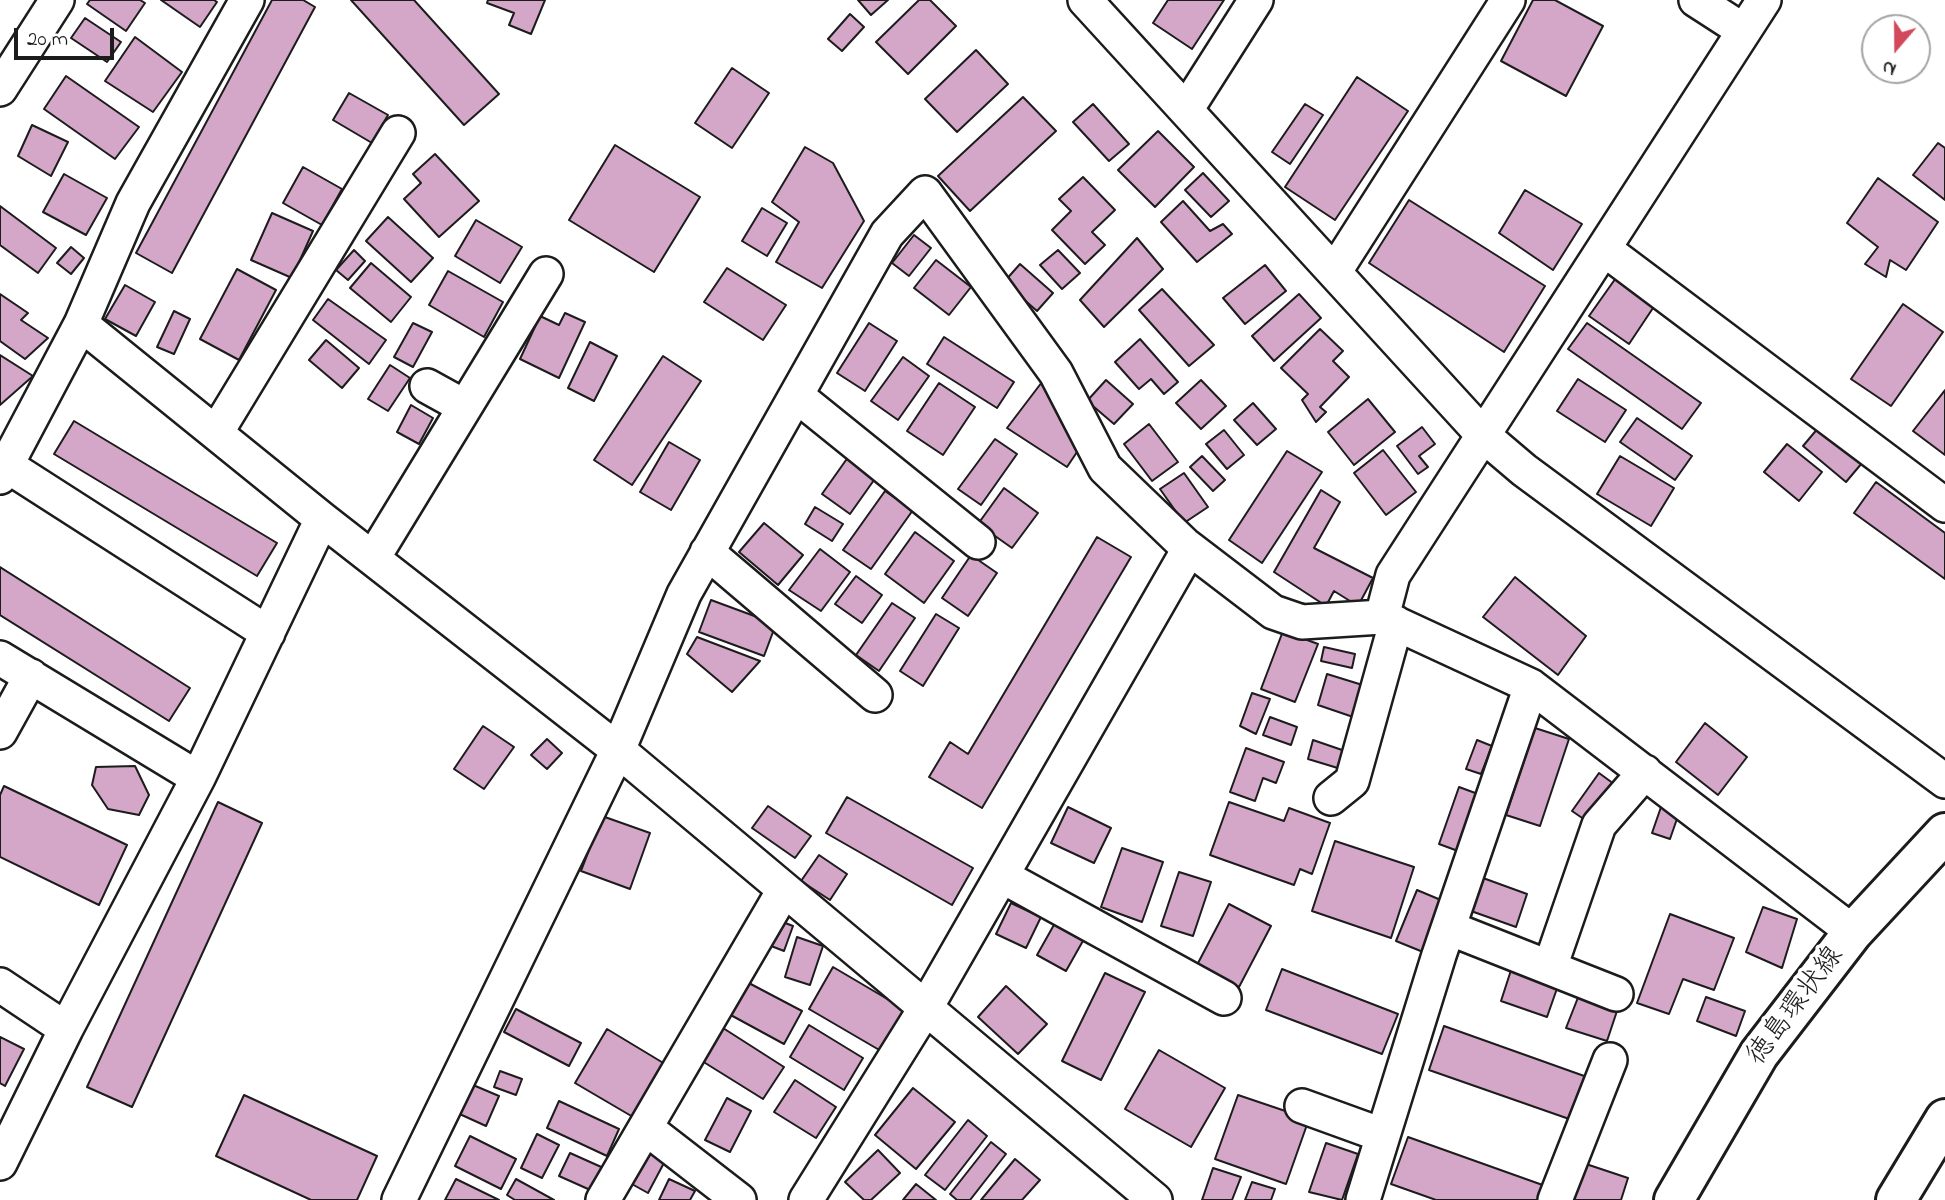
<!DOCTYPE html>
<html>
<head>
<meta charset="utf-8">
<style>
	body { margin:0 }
	#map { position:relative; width:1945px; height:1200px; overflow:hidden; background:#fff; font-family:"Indie Flower",sans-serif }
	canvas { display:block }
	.north { position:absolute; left:1861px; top:14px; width:70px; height:70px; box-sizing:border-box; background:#fff; border:2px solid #a4a4a4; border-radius:50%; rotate:200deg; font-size:19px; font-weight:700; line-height:28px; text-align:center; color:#1c1c1c }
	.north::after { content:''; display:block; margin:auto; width:24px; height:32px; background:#d1495b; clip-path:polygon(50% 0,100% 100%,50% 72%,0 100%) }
	.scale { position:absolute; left:14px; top:28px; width:100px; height:32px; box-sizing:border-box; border:4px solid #1c1c1c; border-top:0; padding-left:9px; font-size:21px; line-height:24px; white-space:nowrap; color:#1c1c1c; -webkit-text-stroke:5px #fff; paint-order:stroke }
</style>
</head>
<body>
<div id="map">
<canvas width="1945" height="1200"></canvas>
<div class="north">N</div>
<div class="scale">20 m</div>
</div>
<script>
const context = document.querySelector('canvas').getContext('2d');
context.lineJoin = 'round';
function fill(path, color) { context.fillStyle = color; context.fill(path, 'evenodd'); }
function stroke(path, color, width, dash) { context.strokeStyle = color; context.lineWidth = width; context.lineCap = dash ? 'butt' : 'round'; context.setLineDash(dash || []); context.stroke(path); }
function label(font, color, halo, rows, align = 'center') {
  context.font = font + ' "Indie Flower","Klee One",sans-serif'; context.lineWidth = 7; context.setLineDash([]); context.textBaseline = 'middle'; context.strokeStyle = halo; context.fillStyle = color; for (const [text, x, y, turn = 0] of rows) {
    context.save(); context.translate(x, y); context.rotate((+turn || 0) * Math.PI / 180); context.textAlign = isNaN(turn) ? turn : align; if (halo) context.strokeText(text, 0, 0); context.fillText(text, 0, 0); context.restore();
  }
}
const building = new Path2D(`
	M90 0H140L145 3 126 31 87 4Z
	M161 0H214L217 2 200 27Z
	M272 0H303L315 7 172 273 136 253Z
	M351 0H414L499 94 464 125Z
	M488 0H545L531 34 509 25 514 13 487 3Z
	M858 0H888L871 15Z
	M919 0H930L956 26 908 74 876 42Z
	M1168 0H1224L1192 49 1153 23Z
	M1533 0H1555L1603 26 1566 96 1501 61Z
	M850 14 864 27 842 51 828 39Z
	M85 18 121 42 107 62 71 38Z
	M135 37 182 72 153 112 105 81Z
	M976 50 1008 84 957 132 925 99Z
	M732 68 769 93 732 148 695 123Z
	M66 76 139 127 115 159 44 109Z
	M1357 77 1408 111 1335 220 1285 187Z
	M349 93 388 115 372 143 333 120Z
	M1023 97 1056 131 970 211 938 176Z
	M1093 104 1129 144 1109 161 1073 122Z
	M1305 104 1323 115 1290 164 1272 152Z
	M32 125 68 142 51 176 18 156Z
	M1158 131 1194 167 1155 207 1118 170Z
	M1938 143 1945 148V200L1913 175Z
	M615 145 700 197 654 272 569 220Z
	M805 147 833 163 864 221 822 288 776 262 799 222 772 202Z
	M435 154 479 201 439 237 404 199 421 183 413 174Z
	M303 167 342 189 322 225 283 203Z
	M1203 173 1229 201 1211 217 1185 190Z
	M64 174 107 198 86 235 43 212Z
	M1083 177 1115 210 1092 232 1105 245 1085 264 1052 230 1071 211 1059 199Z
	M1878 178 1938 222 1906 270 1890 260 1886 277 1865 264 1878 247 1847 223Z
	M1525 190 1582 224 1553 270 1499 233Z
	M1409 200 1545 286 1504 352 1369 263Z
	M1183 201 1210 231 1223 224 1232 234 1197 262 1161 222Z
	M0 206 56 248 38 273 0 245Z
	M762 208 787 223 767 256 742 241Z
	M272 213 313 231 292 278 251 260Z
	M388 217 433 258 411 282 366 241Z
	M476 220 522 247 500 283 455 256Z
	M914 235 931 248 909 276 892 263Z
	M1137 238 1163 269 1104 327 1080 300Z
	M71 247 84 258 71 274 57 263Z
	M354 250 365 261 348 280 336 270Z
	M1058 250 1080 273 1062 289 1040 265Z
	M936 260 971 287 949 315 914 288Z
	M371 263 411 297 391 322 350 288Z
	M1020 264 1053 293 1037 311 1004 282Z
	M1265 265 1286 291 1245 324 1223 298Z
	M727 268 786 305 763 340 704 302Z
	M237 269 276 290 239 360 200 339Z
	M448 271 503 302 484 337 429 305Z
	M1618 275 1657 302 1629 344 1589 316Z
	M125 285 155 302 136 336 105 319Z
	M1162 289 1214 345 1189 366 1139 310Z
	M0 294 28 313 21 320 48 338 25 359 0 341Z
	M1299 294 1321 318 1274 361 1252 336Z
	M328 299 386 340 369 364 313 320Z
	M1903 304 1943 332 1891 406 1851 379Z
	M174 311 190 319 174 354 157 347Z
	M565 313 585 322 559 378 520 359 540 316 559 325Z
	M413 323 432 332 413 367 394 357Z
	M869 323 897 341 865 391 837 373Z
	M1587 323 1701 403 1682 429 1568 349Z
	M1320 329 1343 351 1333 361 1349 377 1320 407 1326 412 1316 422 1302 400 1308 394 1281 368Z
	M944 337 1014 382 997 408 927 364Z
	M1140 339 1178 382 1164 394 1151 379 1139 389 1115 362Z
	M326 340 359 368 342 388 309 360Z
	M590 342 617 356 594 401 568 388Z
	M0 355 33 376 0 405Z
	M663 356 701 381 632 485 594 460Z
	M903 357 929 376 898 420 871 401Z
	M390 365 410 378 388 411 368 399Z
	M1578 379 1626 410 1605 442 1557 411Z
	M1106 380 1133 404 1114 424 1087 401Z
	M1201 380 1226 406 1201 429 1176 403Z
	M1042 382 1085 440 1067 467 1007 428Z
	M939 383 975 407 943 455 907 431Z
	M1945 390V455L1913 431Z
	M1368 399 1395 432 1354 465 1328 432Z
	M1253 403 1276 429 1257 445 1234 420Z
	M411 405 433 418 419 444 397 432Z
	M1637 418 1692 456 1675 480 1620 442Z
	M74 421 277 543 257 576 54 454Z
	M1149 424 1178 462 1152 481 1124 444Z
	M1422 427 1435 444 1419 456 1428 467 1418 474 1397 446Z
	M1819 427 1862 463 1846 482 1803 446Z
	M1224 430 1244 455 1227 469 1206 444Z
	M995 439 1017 454 981 505 958 489Z
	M669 442 700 460 671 510 640 492Z
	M1787 444 1822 472 1799 501 1764 472Z
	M1383 450 1416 492 1386 515 1354 473Z
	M1287 451 1322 472 1262 563 1229 540Z
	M851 453 879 473 850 514 822 494Z
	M1202 456 1225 480 1213 491 1190 467Z
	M1620 456 1674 488 1651 526 1597 494Z
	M1184 473 1208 507 1184 523 1160 489Z
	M1876 482 1945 533V579L1854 513Z
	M1004 488 1038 513 1012 548 978 524Z
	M1321 490 1340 502 1314 548 1373 578 1358 606 1334 591 1326 606 1274 572Z
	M885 491 913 510 871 569 843 550Z
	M815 507 843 524 832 541 805 524Z
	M764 523 803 555 778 585 739 552Z
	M915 532 954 561 924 603 885 574Z
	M1097 537 1131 557 982 808 929 777 950 742 968 754Z
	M820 549 850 572 821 611 789 590Z
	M971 555 997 573 968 616 942 598Z
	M0 567 190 688 169 721 0 615Z
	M856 576 882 595 862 623 835 604Z
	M1515 577 1586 636 1558 675 1483 617Z
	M711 600 776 624 764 656 699 632Z
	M892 603 915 618 879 671 856 655Z
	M936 614 959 628 923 686 900 671Z
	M1283 631 1318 644 1295 702 1261 689Z
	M697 637 760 661 732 692 687 654Z
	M1324 647 1355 654 1352 668 1321 661Z
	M1327 674 1369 687 1359 719 1318 705Z
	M1252 693 1270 699 1256 734 1240 726Z
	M1270 717 1297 727 1291 745 1263 735Z
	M1705 723 1747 757 1718 795 1676 762Z
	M483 726 514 747 484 789 454 769Z
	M1535 728 1569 739 1540 826 1506 815Z
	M547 739 562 753 547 769 531 755Z
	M1313 740 1345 751 1341 769 1308 759Z
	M1477 740 1492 746 1481 774 1466 769Z
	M1246 748 1284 762 1276 783 1263 778 1255 801 1230 792Z
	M135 766 149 795 139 815 108 809 92 785 96 767Z
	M1599 773 1614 784 1588 822 1572 811Z
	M4 786 127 845 99 905 0 857V795Z
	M1459 787 1478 794 1458 851 1439 844Z
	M847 797 973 868 952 905 826 833Z
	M218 802 262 823 132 1107 87 1087Z
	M1229 802 1284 821 1289 808 1330 823 1312 874 1300 869 1294 885 1210 855Z
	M768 806 811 836 795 858 752 828Z
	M1068 807 1111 828 1094 863 1051 843Z
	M1661 807 1679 813 1670 839 1652 833Z
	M602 816 650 833 630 889 581 871Z
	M1335 841 1414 867 1391 938 1312 911Z
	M1122 848 1163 862 1142 922 1101 907Z
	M819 855 847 874 830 900 801 881Z
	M1179 872 1211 882 1193 936 1161 926Z
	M1483 878 1527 894 1516 927 1471 911Z
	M1417 890 1448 903 1428 954 1396 941Z
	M1011 903 1041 917 1026 948 996 934Z
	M1229 904 1271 926 1239 987 1197 965Z
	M1763 907 1797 919 1782 968 1746 952Z
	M1670 914 1734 938 1714 990 1683 979 1669 1014 1637 1003Z
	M775 919 793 926 784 951 766 944Z
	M1055 923 1084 939 1066 971 1037 955Z
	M797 937 823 946 810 985 785 977Z
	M1513 964 1560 980 1547 1017 1501 1001Z
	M833 967 906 1010 881 1051 809 1009Z
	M1282 969 1398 1014 1382 1054 1266 1010Z
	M1105 973 1145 992 1101 1080 1062 1061Z
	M745 981 802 1011 784 1044 727 1013Z
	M1006 986 1047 1024 1018 1054 978 1017Z
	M1579 995 1617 1011 1607 1041 1566 1028Z
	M1706 997 1745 1011 1736 1036 1697 1021Z
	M516 1009 581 1043 569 1066 504 1032Z
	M809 1025 863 1058 844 1090 790 1057Z
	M1444 1026 1587 1077 1572 1120 1429 1070Z
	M723 1028 784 1067 763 1099 702 1061Z
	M607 1029 665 1064 633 1117 575 1083Z
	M0 1037 24 1049 5 1086 0 1083Z
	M1159 1050 1225 1088 1191 1147 1125 1109Z
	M500 1071 522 1079 516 1095 494 1087Z
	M795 1080 836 1107 816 1138 774 1112Z
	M466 1082 499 1096 486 1126 453 1111Z
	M913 1088 955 1122 916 1169 875 1135Z
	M244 1095 377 1156 357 1200H311L216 1156Z
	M1238 1095 1309 1119 1286 1184 1215 1159Z
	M727 1098 751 1111 730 1152 705 1140Z
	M559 1101 619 1129 607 1156 547 1128Z
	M968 1120 987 1136 945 1190 925 1175Z
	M537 1134 559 1145 542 1178 521 1168Z
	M470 1136 516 1159 501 1189 455 1166Z
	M1408 1137 1551 1188 1546 1200H1436L1391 1184Z
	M991 1142 1006 1154 970 1200H957L950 1194Z
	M1326 1143 1358 1154 1342 1200 1309 1192Z
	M878 1150 900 1173 871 1200H864L845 1182Z
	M647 1152 665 1161 648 1193 630 1183Z
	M570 1153 608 1170 597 1193 559 1176Z
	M1015 1159 1040 1180 1022 1200H981Z
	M1586 1164 1628 1178 1621 1200H1574Z
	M1213 1168 1241 1177 1232 1200H1202Z
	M456 1179 499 1200H445Z
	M516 1179 554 1200H515L507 1195Z
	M669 1179 695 1191 690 1200H659Z
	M1252 1182 1275 1189 1271 1200H1245Z
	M916 1184 936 1200H903Z`);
const minor = new Path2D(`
	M1085 0 1484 436 1524 470 1945 781
	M1696 0 1744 31
	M0 89 57 0
	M1186 110 1256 0
	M1604 249 1945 505
	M1335 271 1508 0
	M81 324 133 203 247 0
	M427 386 465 407
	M797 396 978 542
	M216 433 398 133
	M6 465 268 633
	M0 477 81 324 322 519 618 750 1155 1200
	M707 552 875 695
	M373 558 546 274
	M0 658 198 778
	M1531 686 1853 932
	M0 732 31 676
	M1331 798 1352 781 1396 623
	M1002 876 1224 998
	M1449 928 1616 994
	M1550 967 1599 825 1645 772
	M0 985 66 1029
	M1302 1106 1382 1135
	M646 1128 739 1200
	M0 1163 66 1029 198 778 322 519
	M399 1200 618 750 684 594 887 234 925 193 1056 373 1105 468 1184 544 1273 612 1302 622 1382 617
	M603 1200 784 890
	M806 1200 925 1009 1189 549
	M1363 1200 1439 955 1531 686 1382 617 1393 575 1764 0
	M1555 1200 1610 1060`);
const primary = new Path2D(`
	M1674 1200 1759 1054 1853 932 1945 833
	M1896 1200 1945 1119`);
const streetNames = [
	["徳島環状線",1797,1007,-53]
];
fill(building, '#d4a6c7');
stroke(building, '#1c1c1c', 2);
stroke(minor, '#1c1c1c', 38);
stroke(primary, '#1c1c1c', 44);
stroke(minor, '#fff', 33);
stroke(primary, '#fff', 38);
label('28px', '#1c1c1c', '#fff', streetNames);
</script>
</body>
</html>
